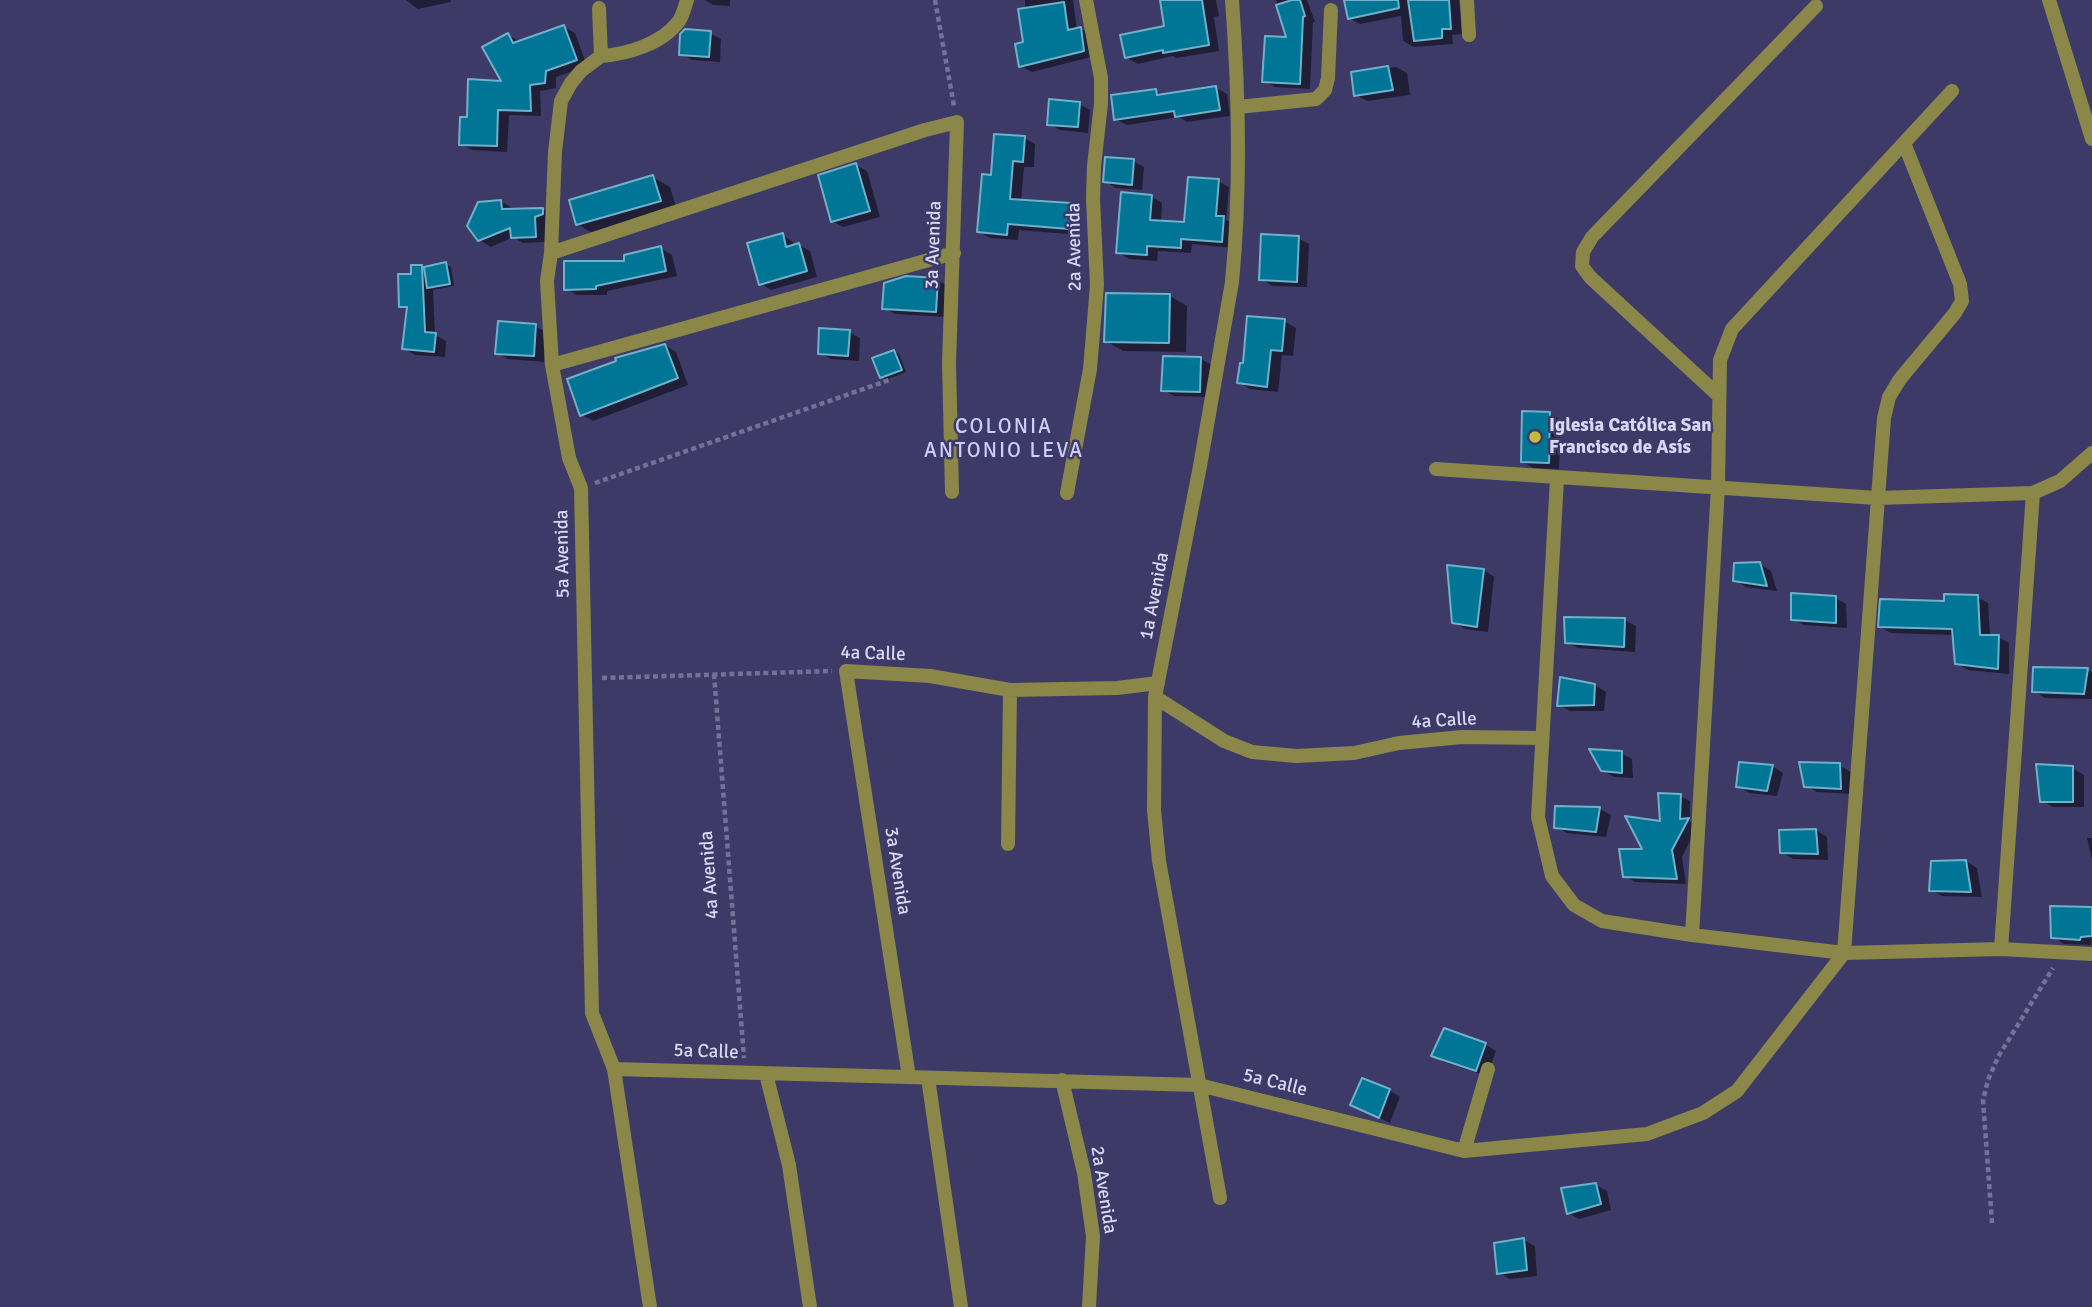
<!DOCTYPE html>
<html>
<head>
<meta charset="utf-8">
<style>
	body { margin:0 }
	canvas { display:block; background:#3d3a67 }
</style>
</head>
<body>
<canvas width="2092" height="1307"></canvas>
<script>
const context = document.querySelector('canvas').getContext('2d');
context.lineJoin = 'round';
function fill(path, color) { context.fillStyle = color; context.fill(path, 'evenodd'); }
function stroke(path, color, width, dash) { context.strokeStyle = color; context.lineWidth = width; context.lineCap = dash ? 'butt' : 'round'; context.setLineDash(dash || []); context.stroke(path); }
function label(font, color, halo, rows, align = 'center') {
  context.font = font + ' Signika,sans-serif'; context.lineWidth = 5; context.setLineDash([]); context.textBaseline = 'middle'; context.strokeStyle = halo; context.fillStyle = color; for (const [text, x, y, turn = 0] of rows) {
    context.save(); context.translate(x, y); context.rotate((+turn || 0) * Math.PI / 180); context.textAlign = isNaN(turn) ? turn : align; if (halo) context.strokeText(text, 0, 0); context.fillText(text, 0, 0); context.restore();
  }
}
const shadow = new Path2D(`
	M406 0H451V2L418 9Z
	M705 0H730V6L713 5Z
	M1025 0H1073L1077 30 1081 29 1092 35 1095 56 1032 72 1021 66 1025 43Z
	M1162 0H1216L1219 16 1214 17 1219 51 1176 58 1173 56 1138 64 1126 57 1166 28Z
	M1276 0H1307L1315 22H1313L1310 89 1275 87 1264 81 1289 39Z
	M1345 0H1459L1462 34 1452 35 1453 44 1414 47 1403 41 1401 16 1360 24 1349 18Z
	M564 27 575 33 587 66 556 77V88L540 91 541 116 509 115 507 152 472 150 461 144 468 119 504 83 508 35 519 41Z
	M710 33 721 39 720 62 692 60 681 54Z
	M1396 67 1407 73 1410 95 1367 101 1356 95 1353 73Z
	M1216 88 1227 94 1230 116 1187 122 1179 117 1127 125 1115 119 1156 91 1164 96Z
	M1079 104 1090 110 1088 133 1060 130 1049 124Z
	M1024 138 1035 144 1034 167H1024L1021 202 1070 205 1081 212 1080 235 1019 230 1018 240 990 238 979 232 993 177Z
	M1133 161 1144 167 1142 190 1116 188 1105 181Z
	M856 165 867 171 880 217 843 227 832 221Z
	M653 177 670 187 677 210 594 234 577 224Z
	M1218 181 1229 187 1226 220 1234 224 1232 248 1192 244 1191 253 1158 251 1157 261 1129 259 1118 252 1151 196 1162 203 1161 222 1186 224Z
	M501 201 512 208V210L543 209 554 216 547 242 523 243 513 237 491 247 480 240Z
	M782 235 793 242 795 246 799 245 810 251 817 277 771 290 760 283Z
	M1298 238 1309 244 1307 287 1272 286 1261 279Z
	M661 248 672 255 677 276 607 291V295H577L566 289Z
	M446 264 451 267 454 286 433 290 435 335 446 341 445 357 415 355 404 348 408 310 401 306 412 275 422 267Z
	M937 280 948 286 947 317 895 314 884 308Z
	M1170 296 1187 306 1186 352 1123 351 1106 341Z
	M1284 321 1296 328 1293 356 1282 355 1278 392 1250 389 1239 382Z
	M535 326 546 332 544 362 508 359 497 353Z
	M849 332 860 338 859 361 831 359 819 353Z
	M665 345 676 352 688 385 593 421 582 415Z
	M894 351 899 354 906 372 886 380 881 377Z
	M1201 359 1212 365 1210 397 1174 396 1163 390Z
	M1550 414 1561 420 1559 469 1533 468 1522 461Z
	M1760 564 1771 571 1777 591 1746 587 1735 580Z
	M1484 570 1494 577 1488 632 1465 629 1454 622Z
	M1977 597 1988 603 1990 637H1998L2009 643V674L1968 670 1956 663 1954 635 1891 633 1880 627 1945 602Z
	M1835 598 1846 604 1847 628 1804 625 1793 619Z
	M1625 620 1636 626 1635 652 1578 648 1566 642Z
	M2035 669 2088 670 2092 672V699L2045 698 2034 691Z
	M1595 685 1606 692 1604 711H1570L1559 705Z
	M1621 753 1632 759 1633 778 1614 777 1602 770Z
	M1839 765 1851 772 1852 794 1817 792 1805 785Z
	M1772 766 1783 773 1777 796 1749 793 1738 786Z
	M2072 768 2084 775V807H2053L2042 801Z
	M1680 796 1690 801V821L1698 825 1682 857 1686 884 1635 882 1625 876 1645 850Z
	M1600 809 1611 815 1606 837 1567 833 1556 827Z
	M1816 830 1827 837 1828 860 1793 859 1782 852Z
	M2087 838H2092V860Z
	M1966 861 1977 868 1982 897 1942 896 1931 890Z
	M2092 914 2091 945 2064 944 2053 937Z
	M1485 1044 1496 1051 1487 1076 1444 1062 1433 1055Z
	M1389 1090 1400 1097 1390 1123 1363 1110Z
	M1596 1185 1607 1191 1611 1210 1579 1219 1568 1213Z
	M1524 1240 1535 1246 1537 1276 1510 1279 1499 1273Z`);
const building = new Path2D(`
	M1160 0H1202L1209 45 1163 53V50L1125 58 1120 35 1164 26Z
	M1292 0H1300L1305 16 1303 17 1300 84 1262 82 1265 36 1286 37 1276 5Z
	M1344 0H1398L1399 8 1348 19Z
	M1408 0H1449L1451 29H1442V38L1414 41Z
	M1064 2 1068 30 1081 27 1084 51 1019 67 1015 44 1023 42 1018 9Z
	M564 25 577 60 546 71 545 83 530 85 531 111 498 110 497 146 459 145 460 117H467L468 79 501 81 482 47 508 33 513 43Z
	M685 29 711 31 709 57 679 55 680 34Z
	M1388 66 1393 90 1354 96 1351 72Z
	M1216 86 1220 110 1175 117 1174 111 1114 120 1111 95 1156 89 1157 95Z
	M1049 99 1080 102 1078 127 1047 125Z
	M994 134 1025 136 1023 162 1013 161 1010 199 1071 203 1069 229 1008 224 1007 235 977 232 982 174 991 175Z
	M1105 157 1134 159 1132 185 1103 182Z
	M856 163 870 211 831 222 818 175Z
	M653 175 661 201 576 225 569 200Z
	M1188 177 1219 179 1216 216H1224L1222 242 1181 239V248L1147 246V255L1116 253 1121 192 1152 195 1150 220 1184 222Z
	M501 200 502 209 543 208V214L535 217 536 237 511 238 510 228 478 241 467 226 478 202Z
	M783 233 786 247 799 243 807 271 759 285 747 243Z
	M1261 234 1299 236 1297 282 1259 280Z
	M661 246 666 271 596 286V289L564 290V261H624V255Z
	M446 262 450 284 427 288 424 267Z
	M411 265H422L425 332 436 333 434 352 402 349 407 307H399L398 274H411Z
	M906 276 938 278 936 312 882 309 884 283Z
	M1106 293 1170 294 1169 343 1104 342Z
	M1247 316 1285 319 1282 351 1271 350 1267 387 1237 383 1240 363H1243Z
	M498 321 536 324 534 356 495 354Z
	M819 328 850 330 848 356 818 354Z
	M665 344 678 378 580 416 567 379 616 361 615 358Z
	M894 350 902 370 880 378 872 358Z
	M1163 356 1201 357 1200 392 1161 391Z
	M1522 411 1550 412 1549 463 1521 462Z
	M1760 562 1767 586 1733 581 1734 563Z
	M1447 565 1484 569 1477 627 1452 623Z
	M1791 593 1836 596V623L1791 620Z
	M1944 594 1978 595 1980 635H1999L1998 669 1955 664 1952 629 1878 627 1880 599 1944 601Z
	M1564 617 1625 618 1624 647 1565 643Z
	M2033 667 2088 668 2084 694 2032 692Z
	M1560 677 1595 684 1594 705 1557 706Z
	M1589 749 1622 751V773L1601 771Z
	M1739 762 1773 765 1767 791 1736 787Z
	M1799 762 1840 763 1841 789 1804 787Z
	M2036 764 2073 766V802H2040Z
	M1658 793 1681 794 1680 819 1689 818 1672 850 1677 879 1623 877 1619 849H1642L1625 816 1660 821Z
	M1555 806 1600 807 1596 832 1554 828Z
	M1816 829 1818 854 1780 853 1779 830Z
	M1966 860 1971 892 1929 891 1931 861Z
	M2050 906 2092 907V936L2081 937 2080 940 2051 938Z
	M1444 1028 1486 1043 1476 1071 1431 1056Z
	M1362 1078 1390 1089 1379 1118 1350 1105Z
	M1596 1183 1601 1204 1567 1214 1561 1188Z
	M1524 1238 1527 1270 1497 1274 1494 1243Z`);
const path = new Path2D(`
	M935 0 954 106
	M595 483 892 379
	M714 674 744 1058
	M602 678 832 671
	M1992 1223 1983 1100 1988 1080 1998 1057 2053 968`);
const street = new Path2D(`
	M1467 0 1469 35
	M2049 0 2092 139
	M599 8 601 56
	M601 56 581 71 571 83 561 101 555 152 551 253 547 281 552 365 569 458 581 488 592 1013 614 1069 650 1307
	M601 56C628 54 662 44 679 21 683 15 685 6 687 0
	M1238 107 1316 99 1325 90 1328 78 1331 10
	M551 253 925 130 957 122 949 363 952 492
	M552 365 954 253
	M1718 395 1590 277 1582 266 1583 252 1592 237 1816 6
	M1436 469 1877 498 2033 493 2060 481 2092 453
	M1557 479 1538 817 1552 876 1574 905 1602 921 1692 935 1844 953 2001 949 2092 954
	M1067 493 1090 369 1097 285 1093 199 1094 166 1101 104V78L1086 0
	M1155 697 1224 741 1252 752 1296 756 1354 753 1399 743 1462 737 1542 738
	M1008 844 1010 690
	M1692 935 1718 487 1720 360 1732 329 1952 91
	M2001 949 2033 493
	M1844 953 1884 418 1889 397 1900 379 1955 313 1962 301 1960 284 1904 143
	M614 1069 1199 1085 1464 1151 1647 1134 1703 1113 1737 1091 1844 953
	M766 1074 789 1165 810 1307
	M909 1077 846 671 930 676 1010 690 1117 688 1158 683
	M928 1078 961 1307
	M1062 1080 1084 1173 1093 1236 1089 1307
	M1464 1151 1488 1069
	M1220 1198 1159 861 1154 810 1155 697 1200 466 1232 282C1241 189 1239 93 1232 0`);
const markers = [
	[1535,437,7,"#c4bc3e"]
];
const streetNames = [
	["3a Avenida",934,245,-88],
	["2a Avenida",1075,247,-91],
	["5a Avenida",563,554,-91],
	["1a Avenida",1155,596,-79],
	["4a Calle",873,654,2],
	["4a Calle",1444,721,-3],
	["3a Avenida",897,871,81],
	["4a Avenida",710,875,-94],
	["5a Calle",706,1052,2],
	["5a Calle",1275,1083,14],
	["2a Avenida",1103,1190,81]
];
const poiNames = [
	["Iglesia Católica San",1549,426],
	["Francisco de Asís",1549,448]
];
const neighbourhoodNames = [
	["COLONIA",1004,427],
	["ANTONIO LEVA",1004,451]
];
fill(shadow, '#0007');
fill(building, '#017595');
stroke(building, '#6fb0ca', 2);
stroke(path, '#747199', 4.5, [5, 3.5]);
stroke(street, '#8a8749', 14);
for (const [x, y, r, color] of markers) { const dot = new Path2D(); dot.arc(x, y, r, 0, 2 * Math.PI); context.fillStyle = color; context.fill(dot); stroke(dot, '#3d3a67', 2.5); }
label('19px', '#d8d7f4', '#3d3a67', streetNames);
label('bold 19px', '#d8d7f4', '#3d3a67', poiNames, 'left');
context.letterSpacing = '2px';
label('21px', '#cecdfa', '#3d3a67', neighbourhoodNames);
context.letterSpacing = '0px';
</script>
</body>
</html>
